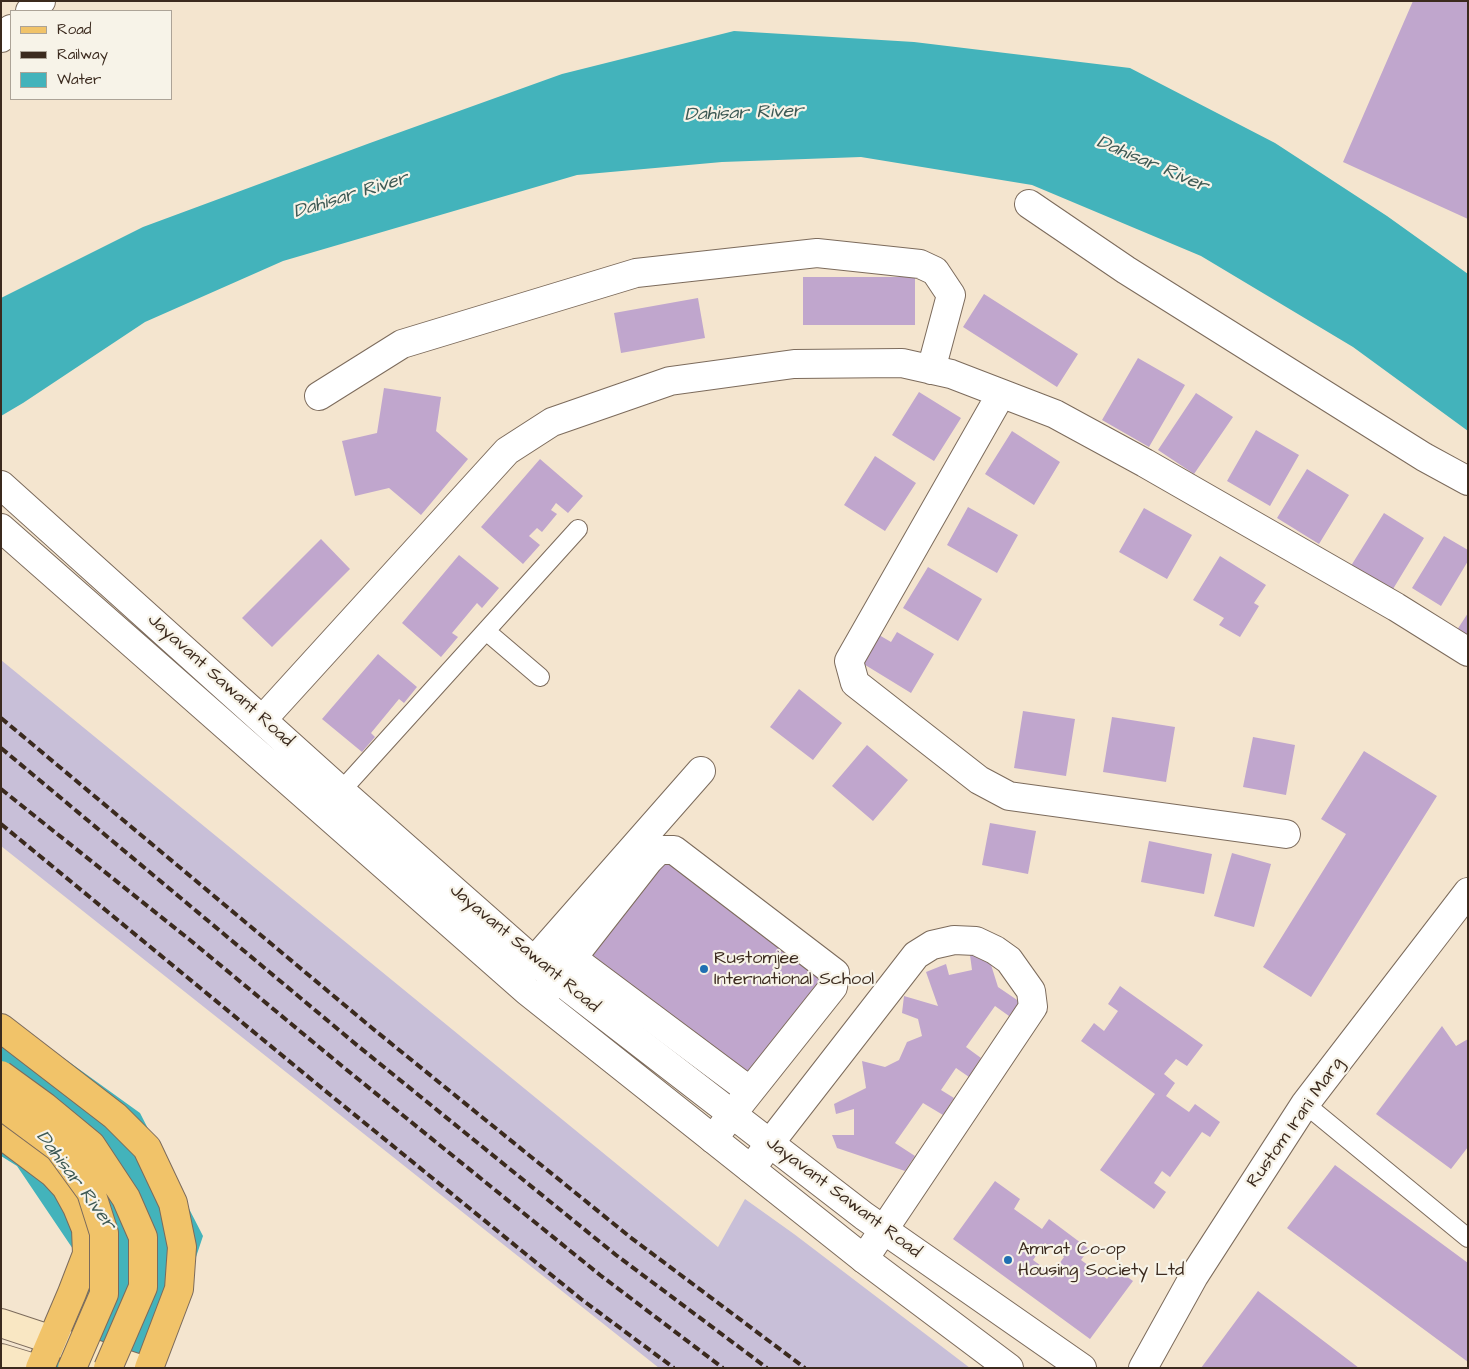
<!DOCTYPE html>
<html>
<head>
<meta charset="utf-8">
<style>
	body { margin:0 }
	#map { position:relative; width:1469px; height:1369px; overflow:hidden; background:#f4e5cf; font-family:"Architects Daughter",sans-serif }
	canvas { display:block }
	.frame { position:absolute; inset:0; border:2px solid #3b2a1e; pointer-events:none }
	.legend { position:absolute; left:10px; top:10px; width:162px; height:90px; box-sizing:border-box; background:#f7f3e8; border:1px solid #aca397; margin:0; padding:6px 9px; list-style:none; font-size:15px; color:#3b2a1e }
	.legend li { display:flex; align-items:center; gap:10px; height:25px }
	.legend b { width:25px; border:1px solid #aca397 }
</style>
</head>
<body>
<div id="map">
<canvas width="1469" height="1369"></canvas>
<div class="frame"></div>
<ul class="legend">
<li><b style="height:6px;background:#f1c369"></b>Road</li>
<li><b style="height:6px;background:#3b2a1e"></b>Railway</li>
<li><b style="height:14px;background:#43b3bb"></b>Water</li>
</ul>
</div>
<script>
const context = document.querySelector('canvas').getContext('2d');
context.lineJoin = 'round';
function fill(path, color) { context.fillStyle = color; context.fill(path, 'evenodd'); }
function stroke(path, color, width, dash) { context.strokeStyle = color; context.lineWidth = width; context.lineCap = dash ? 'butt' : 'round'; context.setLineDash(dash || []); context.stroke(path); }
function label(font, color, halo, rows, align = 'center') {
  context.font = font + ' "Architects Daughter",sans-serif'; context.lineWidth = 4.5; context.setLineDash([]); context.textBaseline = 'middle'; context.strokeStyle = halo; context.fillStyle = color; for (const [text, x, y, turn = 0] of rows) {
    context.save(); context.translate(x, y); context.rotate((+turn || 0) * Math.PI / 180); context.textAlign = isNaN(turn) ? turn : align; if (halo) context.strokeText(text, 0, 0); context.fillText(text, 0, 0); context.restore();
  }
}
const industrial = new Path2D(`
	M1 660 718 1247 745 1199 794 1234 970 1368H659L1 846Z`);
const water = new Path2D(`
	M734 31 914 42 1130 68 1275 143 1387 216 1468 274V431L1353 347 1201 256 1032 185 861 157 722 162 577 175 283 261 145 322 23 403 1 416V298L143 227 370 143 562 74Z
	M1 1013 140 1113 203 1236 175 1320 155 1368H27L77 1255 17 1166 1 1156Z`);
const building = new Path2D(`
	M1413 1H1468V219L1343 162Z
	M803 277H915V325H803Z
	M984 294 1078 354 1057 387 963 327Z
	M698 298 705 338 621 353 614 313Z
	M1138 358 1185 385 1149 447 1102 420Z
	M384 388 441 397 436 431 468 459 421 515 389 488 355 496 342 441 377 433Z
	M919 392 961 418 934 461 892 435Z
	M1196 393 1233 417 1194 474 1158 450Z
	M1256 430 1299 455 1270 506 1227 481Z
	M1012 431 1060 462 1034 505 985 474Z
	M875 456 916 483 885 531 844 505Z
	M540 459 583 496 568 513 556 503 551 510 557 514 542 532 537 528 529 536 540 545 523 564 481 527Z
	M1307 469 1349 495 1319 544 1277 518Z
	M968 507 1018 535 997 573 947 545Z
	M1144 508 1192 535 1167 579 1119 552Z
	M1384 513 1424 538 1390 594 1349 569Z
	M1444 536 1468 550V561L1441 606 1412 588Z
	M321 539 350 569 272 647 242 618Z
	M459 555 499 588 482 608 477 603 452 633 458 637 441 657 402 623Z
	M1220 556 1266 585 1254 603 1259 606 1240 637 1219 625 1224 618 1193 600Z
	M928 567 982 599 958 641 903 608Z
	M1468 613V637L1457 630Z
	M897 632 934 654 911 693 862 663 879 635 891 642Z
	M378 654 417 687 404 703 399 699 371 733 375 737 362 752 322 719Z
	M799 689 842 723 813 760 770 727Z
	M1023 711 1075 719 1066 776 1014 768Z
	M1112 717 1175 727 1166 782 1103 772Z
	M1253 737 1295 745 1286 795 1243 787Z
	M867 745 908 780 873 821 832 786Z
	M1364 751 1437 796 1311 997 1263 967 1346 834 1321 819Z
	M990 823 1036 831 1028 874 982 865Z
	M1149 841 1212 854 1204 894 1141 882Z
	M1232 853 1271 864 1254 927 1214 916Z
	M664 856 822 977 743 1081 585 960Z
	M987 952 998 987 1020 1002 1009 1016 995 1006 966 1047 981 1058 969 1077 956 1068 941 1090 954 1098 943 1115 923 1103 895 1143 915 1156 905 1171 837 1148 832 1135H854V1109L836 1114 834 1104 866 1088 862 1061 885 1067 899 1060 907 1042 922 1036 918 1019 902 1013 904 996 938 1006 926 972 946 964 949 975 972 970 970 955Z
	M1120 986 1203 1045 1187 1066 1176 1059 1164 1074 1175 1083 1166 1096 1189 1112 1195 1104 1220 1122 1210 1137 1202 1132 1170 1177 1162 1171 1154 1183 1166 1192 1154 1209 1100 1170 1155 1094 1081 1041 1094 1023 1104 1031 1118 1011 1108 1004Z
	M1442 1026 1456 1046 1468 1039V1147L1451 1169 1376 1114Z
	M1335 1165 1468 1263V1362L1287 1228Z
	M995 1181 1020 1199 1014 1209 1042 1229 1049 1219 1089 1249 1081 1260 1107 1279 1115 1268 1133 1281 1090 1339 953 1239ZM1045 1243 1064 1257 1052 1274 1033 1260Z
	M1258 1291 1359 1368H1201Z`);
const service = new Path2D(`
	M486 631 540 677
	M341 791 578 529
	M1305 1104 1468 1238`);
const minor = new Path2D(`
	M30 11 41 1
	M1 38 11 29
	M1029 204 1126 270 1424 457 1468 481
	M1001 394 849 661 855 683 979 780 1009 796 1286 834
	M319 396 402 344 636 273 817 253 920 264 935 271 951 295 931 370
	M263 719 507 451 552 422 670 381 794 364 902 363 951 374 1055 414 1145 463 1396 607 1468 652
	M572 958 750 1091
	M534 961 701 771
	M542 998 556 979 649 860 659 850H674L835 973 833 987 732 1114 713 1139
	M751 1169 770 1143 916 955 932 945 954 940 976 941 995 950 1009 960 1031 991 1033 1007 864 1259`);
const tertiary = new Path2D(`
	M1 485 341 791 534 961 864 1216 1082 1368
	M1 528 527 991 864 1259 1009 1368
	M1143 1368 1194 1276 1305 1104 1468 892`);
const secondary = new Path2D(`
	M1 1323 137 1368
	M1 1358 34 1368`);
const primary = new Path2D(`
	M1 1028 115 1116 147 1148 173 1203 182 1247 179 1289 149 1368
	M1 1134 53 1173 66 1187 77 1207 86 1229 87 1254 72 1293 40 1368`);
const rail = new Path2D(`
	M1 718 372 1028 630 1237 805 1368
	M1 748 358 1046 616 1255 767 1368
	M1 789 190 940 342 1066 600 1275 723 1368
	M1 824 323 1089 581 1299 674 1368`);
const primaryBridge = new Path2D(`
	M1 1075 45 1107 91 1145 126 1198 143 1237V1287L108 1368
	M1 1105 59 1148 91 1192 104 1233V1294L72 1368`);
const markers = [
	[704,969,5,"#1f6fb2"],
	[1008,1260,5,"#1f6fb2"]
];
const streetNames = [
	["Jayavant Sawant Road",220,681,42],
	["Jayavant Sawant Road",524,949,40],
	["Rustom Irani Marg",1296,1123,-55],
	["Jayavant Sawant Road",843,1198,37]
];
const poiNames = [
	["Rustomjee",714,959],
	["International School",714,980],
	["Amrat Co-op",1018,1250],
	["Housing Society Ltd",1018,1271]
];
const waterNames = [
	["Dahisar River",744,114,-2],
	["Dahisar River",1152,165,23],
	["Dahisar River",351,196,-17],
	["Dahisar River",75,1181,53]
];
fill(industrial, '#c8bfd8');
fill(water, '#43b3bb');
fill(building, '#c0a6cd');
stroke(service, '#7c6b5c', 20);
stroke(minor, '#7c6b5c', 30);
stroke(tertiary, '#7c6b5c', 30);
stroke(secondary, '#7c6b5c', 30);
stroke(primary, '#7c6b5c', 30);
stroke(service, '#fff', 18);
stroke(minor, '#fff', 28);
stroke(tertiary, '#fff', 28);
stroke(secondary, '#f9e7c3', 28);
stroke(primary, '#f1c369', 28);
stroke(rail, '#3b2a1e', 4, [8, 4]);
stroke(primaryBridge, '#7c6b5c', 30, []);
stroke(primaryBridge, '#f1c369', 28);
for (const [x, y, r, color] of markers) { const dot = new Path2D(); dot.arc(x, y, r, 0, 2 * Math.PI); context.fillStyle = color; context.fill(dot); stroke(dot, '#f7f3e8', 2); }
label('18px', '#3b2a1e', '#f7f3e8', streetNames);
label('18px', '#3b2a1e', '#f7f3e8', poiNames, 'left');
label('italic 19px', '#3e5a55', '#f7f3e8', waterNames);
</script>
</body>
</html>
